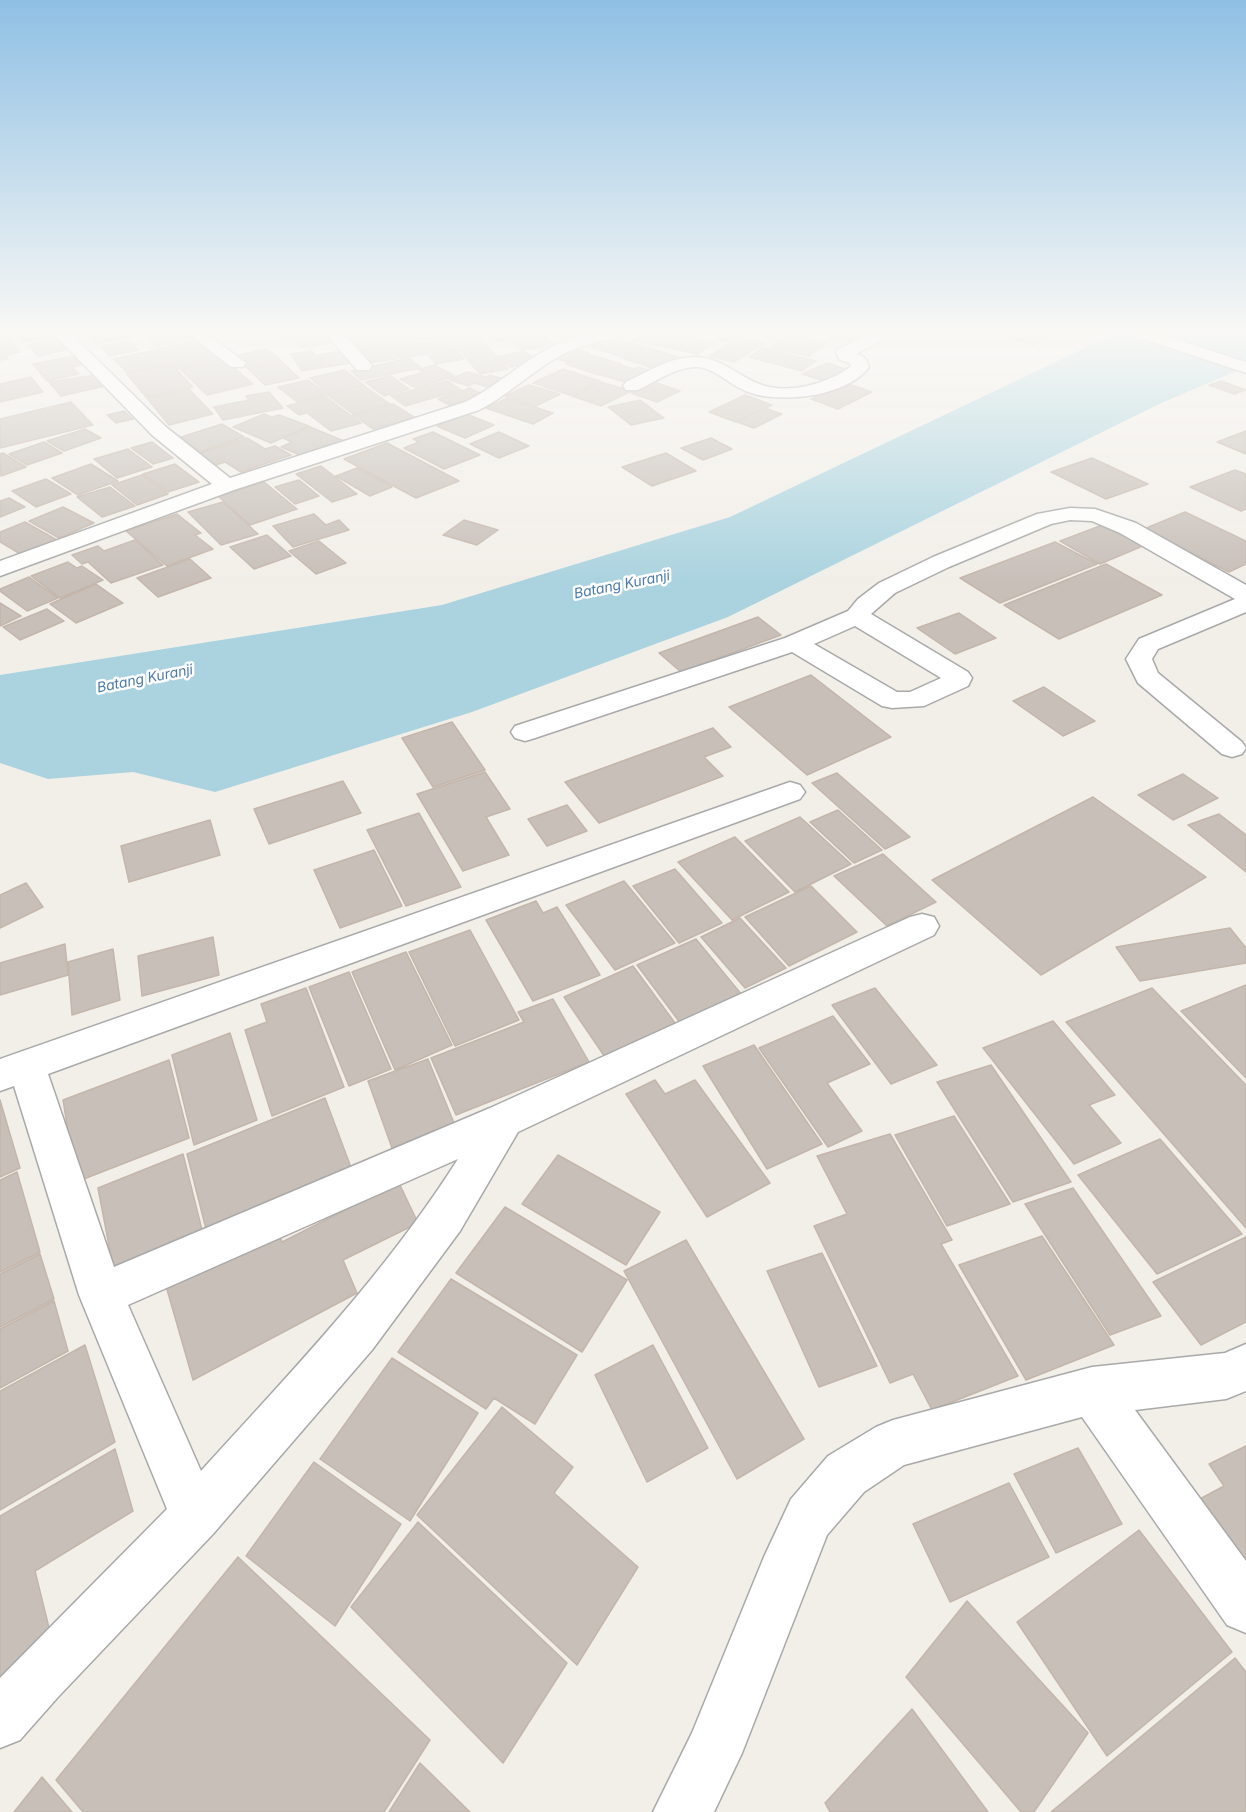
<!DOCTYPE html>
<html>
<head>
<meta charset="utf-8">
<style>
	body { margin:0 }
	canvas { display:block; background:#f2efe9 }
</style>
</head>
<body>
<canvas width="1246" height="1812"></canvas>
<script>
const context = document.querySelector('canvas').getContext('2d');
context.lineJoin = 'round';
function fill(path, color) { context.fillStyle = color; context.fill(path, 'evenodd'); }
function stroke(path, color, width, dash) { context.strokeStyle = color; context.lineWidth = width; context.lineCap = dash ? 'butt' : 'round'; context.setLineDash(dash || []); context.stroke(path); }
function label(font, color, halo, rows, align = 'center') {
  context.font = font + ' Inter,sans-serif'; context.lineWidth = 5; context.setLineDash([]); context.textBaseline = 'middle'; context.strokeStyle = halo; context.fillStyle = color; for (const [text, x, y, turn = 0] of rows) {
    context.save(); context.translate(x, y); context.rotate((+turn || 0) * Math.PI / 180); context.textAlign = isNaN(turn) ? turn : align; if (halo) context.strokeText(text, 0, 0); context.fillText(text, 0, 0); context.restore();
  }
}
const water = new Path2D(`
	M1123 330H1246V367L1159 404 728 617 472 712 215 792 133 772 48 779 0 763V675L442 605 730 517Z`);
const building = new Path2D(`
	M48 330H53L58 336 22 343 16 336Z
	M105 330H130L136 336 97 344 86 334Z
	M179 330 189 338 156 346 146 336Z
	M279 330H312L315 334 285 338Z
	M339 330H372L377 336 346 341Z
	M377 330H414L421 340 387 345Z
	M417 330H471L475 335 424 341Z
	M485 330H539L544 334 496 341Z
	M550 330H580L585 334 559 338Z
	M650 330H656L714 343 698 354 634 340Z
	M743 330H787L768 338Z
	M808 330H850L866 334 854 342 807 331Z
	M1025 330H1033L1051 335 1033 345 1009 339Z
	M329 331 337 342 300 348 294 338Z
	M9 333 20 352 6 355 8 359 0 360V335Z
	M725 333 737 336 727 341 715 338Z
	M789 334 827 343 809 356 770 348Z
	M544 335 554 345 521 350 511 340Z
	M478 336 508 369 480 374 451 340Z
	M607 336 644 347 622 357 586 345Z
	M64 337 74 348 38 356 28 345Z
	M741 337 764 343 734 362 709 356Z
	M378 338 385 347 360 351 353 342Z
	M201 340 223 359 178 369 157 349Z
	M448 340 456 350 427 354 419 344Z
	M129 341 139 350 110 356 101 347Z
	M416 342 427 354 402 358 392 346Z
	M391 347 400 358 369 363 361 351Z
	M571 347 589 353 568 362 550 357Z
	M645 347 682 358 659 370 622 358Z
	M763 348 816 361 802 371 749 357Z
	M267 349 282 361 248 369 234 356Z
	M155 350 170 364 128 373 114 359Z
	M312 351 325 367 302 371 291 354Z
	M341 351 351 363 326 367 317 355Z
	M457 351 464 359 436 364 429 356Z
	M524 351 538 361 510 367 497 357Z
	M588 354 621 364 599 375 566 364Z
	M74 356 81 365 72 367 79 374 47 381 33 364Z
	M410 358 421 368 361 380 351 371Z
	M224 359 253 384 207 395 180 369Z
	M282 362 299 378 265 385 248 369Z
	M827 363 848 370 824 381 802 374Z
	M172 365 193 387 146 397 127 374Z
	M434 365 455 376 416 388 400 379 424 372 419 370Z
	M620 365 634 369 638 367 655 372 632 384 601 375Z
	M563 369 600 381 570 395 533 383Z
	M344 370 364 385 329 394 310 378Z
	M467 372 486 377 490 375 511 381 494 389 474 383 469 386 449 380Z
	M95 375 105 386 61 396 49 382Z
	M391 376 409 389 384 396 365 382Z
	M31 377 43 392 0 402V384Z
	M308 380 327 394 297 402 278 387Z
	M447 381 461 390 405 406 391 396Z
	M1221 381 1246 390 1234 394 1209 385Z
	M601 382 631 391 601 406 572 396Z
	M654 382 680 391 657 402 631 393Z
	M846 383 872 392 838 409 811 399Z
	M363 385 390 404 353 414 327 395Z
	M529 385 560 394 536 406 505 396Z
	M470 388 487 397 455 408 438 399Z
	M189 389 213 414 169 425 147 398Z
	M269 392 283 408 223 420 214 407 249 400 246 396Z
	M745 395 772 405 736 422 709 412Z
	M325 396 361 423 331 431 307 413 299 415 287 406Z
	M507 398 553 413 533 424 486 408Z
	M640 400 664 418 631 425 608 407Z
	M71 402 93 425 0 448V419Z
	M393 404 414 417 373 429 353 415Z
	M765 408 782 414 754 428 737 422Z
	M124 411 133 419 116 423 107 415Z
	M264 414 272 417 279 415 309 426 271 443 233 427Z
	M466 414 494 425 465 438 437 426Z
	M222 424 244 437 197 453 175 439Z
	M310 427 344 441 307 458 281 447 292 442 283 438Z
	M85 429 101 438 64 451 47 441Z
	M1246 431V454L1217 442Z
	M433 432 480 455 444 469 404 448 419 442 413 439Z
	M499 432 529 446 499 458 470 444Z
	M247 438 265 449 275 446 291 455 241 472 225 462 216 465 199 454Z
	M711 438 732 449 703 460 681 448Z
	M44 442 62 453 27 465 9 454Z
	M152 442 173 458 153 464 131 448Z
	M387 443 459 481 416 498 344 459Z
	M128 449 152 467 117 478 94 459Z
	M3 453 26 467 1 476 0 454Z
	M666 453 696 471 652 486 622 467Z
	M1092 458 1148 484 1106 499 1051 472Z
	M91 464 118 481 78 495 52 478Z
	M175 464 199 482 168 492 143 474Z
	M321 466 357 494 332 502 296 474Z
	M357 468 392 487 370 496 336 476Z
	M1235 470 1246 474V509L1241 511 1190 487Z
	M142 475 168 494 137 505 112 485Z
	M46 479 71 494 36 507 12 491Z
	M299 480 319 496 295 504 275 487Z
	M264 482 297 509 250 525 218 496Z
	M110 487 135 506 102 517 77 497Z
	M9 498 25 507 0 517V501Z
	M223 502 258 534 221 545 188 512Z
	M63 507 94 523 59 538 29 521Z
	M1185 512 1246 541V564L1229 572 1144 529Z
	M177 514 201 533 195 535 213 549 167 566 126 531Z
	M314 514 326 525 339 520 349 530 293 547 273 526Z
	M464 520 498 530 477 545 443 535Z
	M25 522 57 540 22 555 0 542V532Z
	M1105 524 1145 545 1100 564 1060 541Z
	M267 535 291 556 254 569 230 547Z
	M135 540 163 565 111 583 88 562 82 564 72 555 98 546 104 551Z
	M319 541 346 563 316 574 289 551Z
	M1055 542 1097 564 1000 603 960 578Z
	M190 559 211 578 158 597 137 578Z
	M68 562 77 568 82 566 103 580 60 598 31 576Z
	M1106 564 1162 595 1059 639 1004 605Z
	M29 577 58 598 27 611 0 591V589Z
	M96 584 123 603 76 623 50 604Z
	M0 603 21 616 0 626Z
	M47 609 64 621 20 640 3 627Z
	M959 613 996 638 955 654 917 628Z
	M758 617 781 635 681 672 659 653Z
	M811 675 891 737 807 775 729 707Z
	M1044 687 1095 721 1063 736 1013 701Z
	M452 722 485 770 433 787 402 738Z
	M713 728 731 747 704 757 723 776 599 823 565 782Z
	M485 772 510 809 486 817 509 855 463 871 417 794Z
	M837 773 910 837 885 849 812 783Z
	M1183 774 1218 798 1173 820 1138 795Z
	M343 781 361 813 269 844 254 809Z
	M1093 797 1206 877 1041 975 932 880Z
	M567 805 587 831 547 846 528 819Z
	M838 810 882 850 854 863 810 822Z
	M419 813 461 887 406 906 367 830Z
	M1219 814 1246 835V872L1188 825Z
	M800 817 851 864 795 892 745 841Z
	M210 820 220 855 129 882 121 846Z
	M735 837 789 892 732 920 678 862Z
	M374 850 402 906 340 928 314 870Z
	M883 854 936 902 887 926 834 876Z
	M675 869 722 923 679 943 633 886Z
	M624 881 675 943 615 970 566 905Z
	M26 883 43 907 0 928V895Z
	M811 886 857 932 789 966 745 917Z
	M536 901 543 913 557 907 600 975 533 1001 486 920Z
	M740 918 786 968 745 988 701 937Z
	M1230 928 1246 948V963L1140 981 1116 947Z
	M470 930 519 1020 455 1046 409 952Z
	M213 937 219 975 142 996 138 956Z
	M696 939 742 995 681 1024 637 965Z
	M65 944 68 975 0 995V963Z
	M113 949 120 1000 72 1015 68 962Z
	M406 952 452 1045 395 1070 352 972Z
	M633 966 678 1027 607 1060 564 997Z
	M349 972 391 1069 349 1086 309 987Z
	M1246 985V1078L1181 1011Z
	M306 988 344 1087 272 1116 245 1030 267 1022 261 1004Z
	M875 988 937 1065 891 1084 832 1005Z
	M1152 988 1246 1085V1228L1066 1022Z
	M553 999 589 1062 456 1115 431 1058 524 1022 518 1012Z
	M833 1016 870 1064 827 1083 862 1131 828 1147 759 1048Z
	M1053 1021 1115 1095 1089 1105 1121 1143 1074 1164 983 1048Z
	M230 1033 257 1120 194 1145 172 1055Z
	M754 1045 822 1144 767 1169 703 1066Z
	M428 1059 454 1123 392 1148 368 1081Z
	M169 1060 189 1138 76 1182 63 1100Z
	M991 1065 1071 1182 1013 1202 937 1082Z
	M655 1080 665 1094 695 1080 770 1183 707 1217 626 1094Z
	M325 1098 352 1170 207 1233 187 1154Z
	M0 1100 20 1168 0 1177Z
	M954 1116 1010 1204 947 1226 895 1135Z
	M890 1134 952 1240 941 1244 1018 1376 932 1410 913 1374 890 1383 814 1226 847 1214 817 1156Z
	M1160 1139 1242 1234 1157 1274 1078 1175Z
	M183 1154 203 1234 114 1272 98 1188Z
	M558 1155 660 1212 626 1265 522 1204Z
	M17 1172 40 1252 0 1272V1180Z
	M399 1183 418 1223 343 1260 357 1293 193 1380 166 1286 278 1231 282 1242Z
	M1073 1188 1161 1316 1110 1335 1025 1204Z
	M505 1207 627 1280 582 1352 456 1273Z
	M1042 1236 1114 1345 1026 1380 959 1265Z
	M1246 1237V1322L1201 1345 1153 1282Z
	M686 1240 804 1439 737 1479 624 1271Z
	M822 1253 877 1366 819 1387 767 1271Z
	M40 1254 54 1299 0 1327V1274Z
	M451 1279 577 1355 535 1424 494 1398 486 1409 398 1352Z
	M54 1301 68 1351 0 1388V1329Z
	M85 1345 115 1442 0 1510V1391Z
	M653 1345 708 1448 647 1482 595 1375Z
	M392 1358 478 1413 410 1521 320 1459Z
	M502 1407 573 1467 554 1493 638 1567 577 1665 417 1515Z
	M1246 1446V1576L1196 1501 1224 1486 1209 1464Z
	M1078 1448 1122 1524 1056 1553 1014 1474Z
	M115 1449 133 1511 35 1571 55 1652 0 1688V1516Z
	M314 1462 401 1524 335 1626 246 1556Z
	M1009 1483 1049 1557 950 1602 913 1524Z
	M418 1522 567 1663 503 1763 351 1607Z
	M1139 1530 1232 1652 1107 1756 1017 1622Z
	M238 1557 430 1740 384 1812H83L56 1780Z
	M967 1601 1088 1733 1034 1812H1021L906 1677Z
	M1235 1658 1246 1672V1812H1051Z
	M912 1709 988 1812H830L825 1803Z
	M420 1763 470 1812H389Z
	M42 1777 72 1812H14Z`);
const street = new Path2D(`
	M50 330H67L166 427 230 478 465 402C494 388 517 366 544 351 571 335 603 329 634 330L632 333C606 340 579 344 556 358 529 374 507 396 479 410L234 490 0 576V561L212 484 152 435Z
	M184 330H202L246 363 243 367H231Z
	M323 330H340L369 362 372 366 369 370H357Z
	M878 330H898L896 333 856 354C864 356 866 358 869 367 847 397 780 404 748 392 731 386 716 369 698 367 677 366 657 381 638 390H626L623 386 626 382C647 372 670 357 695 357 720 357 737 375 759 384 786 395 829 384 851 366L850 363 840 360 836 353 838 349Z
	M1124 330H1147L1246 362V373L1126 333Z
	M1070 508 1095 509 1136 523 1246 585V612L1158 649 1152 659 1158 673 1242 742 1246 748 1242 754 1232 757 1222 754 1138 683 1126 659 1139 639 1235 599 1120 533 1092 521 1070 520 1051 524 949 567 895 593 871 614 968 672 972 678 968 686 924 706 892 708 882 706 792 652 535 738 525 741 515 738 511 732 515 726 785 638 848 611 858 599 879 583 933 557 1037 514ZM855 626 941 678 910 692H897L814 644Z
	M790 782 800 785 805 792 800 799 48 1074 114 1267 490 1108 910 917 922 914 934 917 939 926 934 935 518 1132 460 1231 372 1350 213 1534 58 1697 20 1740 0 1748V1678L167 1509 79 1295 14 1086 0 1091V1059ZM458 1159C386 1273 292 1371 201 1471L128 1305Z
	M1246 1344V1391L1226 1399 1135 1410 1246 1561V1633L1227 1625 1082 1417 904 1465 864 1492 827 1535 742 1753 714 1812H653L692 1733 764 1557 791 1499 828 1456 876 1427 893 1420 1092 1367 1225 1353Z`);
const farWaternames = [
	["Batang Kuranji",622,585,-11],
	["Batang Kuranji",145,679,-11]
];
fill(water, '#aad3df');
fill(building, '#c7bfb8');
stroke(building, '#c4b6ab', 1.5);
stroke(street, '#a9a9a9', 3);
fill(street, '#fff');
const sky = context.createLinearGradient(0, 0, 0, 583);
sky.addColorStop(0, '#8fc0e4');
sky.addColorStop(0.57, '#f9f8f5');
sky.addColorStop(1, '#f9f8f500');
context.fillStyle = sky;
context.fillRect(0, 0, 1246, 583);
label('italic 14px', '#4a7aab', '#fff', farWaternames);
</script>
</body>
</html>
